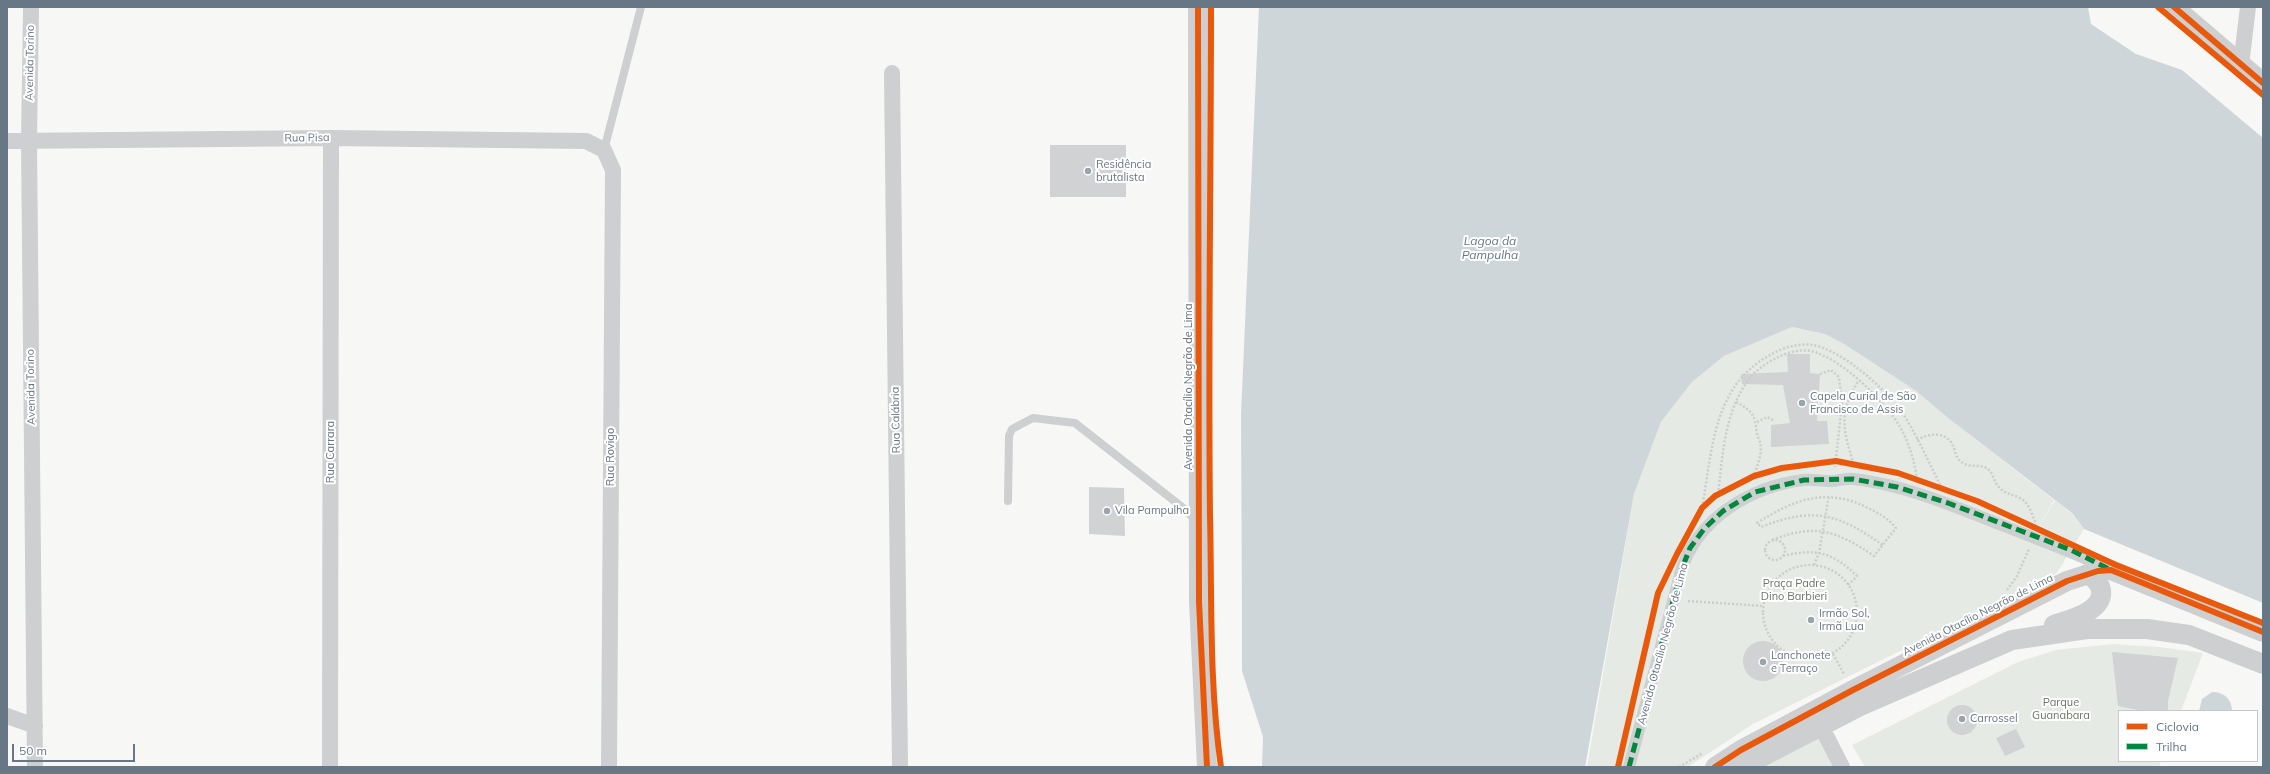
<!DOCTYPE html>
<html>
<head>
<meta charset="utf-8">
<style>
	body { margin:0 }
	#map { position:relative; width:2270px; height:774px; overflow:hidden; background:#f7f7f6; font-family:Mulish,sans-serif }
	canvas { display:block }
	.frame { position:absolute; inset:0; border:8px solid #677786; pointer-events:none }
	.legend { position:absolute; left:2118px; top:710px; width:140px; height:52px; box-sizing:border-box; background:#fff; border:1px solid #c2c9cf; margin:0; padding:5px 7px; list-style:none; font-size:12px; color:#677786 }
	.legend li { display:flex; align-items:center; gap:8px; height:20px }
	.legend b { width:20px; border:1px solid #c2c9cf }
	.scale { position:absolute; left:12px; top:744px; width:123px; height:18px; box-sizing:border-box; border:2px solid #677786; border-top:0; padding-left:5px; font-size:12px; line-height:14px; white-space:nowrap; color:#677786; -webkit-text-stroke:3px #fff; paint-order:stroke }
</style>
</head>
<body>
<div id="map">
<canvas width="2270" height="774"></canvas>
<div class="frame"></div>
<ul class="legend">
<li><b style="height:5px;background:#e8590c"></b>Ciclovia</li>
<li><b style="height:5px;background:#00873e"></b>Trilha</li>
</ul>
<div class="scale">50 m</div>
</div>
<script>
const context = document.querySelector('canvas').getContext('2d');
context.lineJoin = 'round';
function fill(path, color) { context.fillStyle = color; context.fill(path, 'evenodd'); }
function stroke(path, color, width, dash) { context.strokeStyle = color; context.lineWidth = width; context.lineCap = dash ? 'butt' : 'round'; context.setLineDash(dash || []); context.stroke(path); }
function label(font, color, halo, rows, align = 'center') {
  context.font = font + ' Mulish,sans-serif'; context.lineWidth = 4; context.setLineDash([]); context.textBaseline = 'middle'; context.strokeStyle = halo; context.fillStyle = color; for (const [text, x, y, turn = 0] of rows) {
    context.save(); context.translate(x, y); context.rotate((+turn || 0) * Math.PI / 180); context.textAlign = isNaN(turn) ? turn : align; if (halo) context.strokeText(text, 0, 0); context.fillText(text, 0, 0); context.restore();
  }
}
const green = new Path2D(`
	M1792 327 1825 334 1844 344 1916 391 1948 418 2054 500 2035 534 2055 500 2072 514 2084 529 2057 573 1753 724 1688 767H1587L1634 494 1661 422 1692 382 1724 356ZM1804 477H1854L1899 485 2035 534 1896 489 1853 481 1831 483 1803 482 1756 494 1724 513 1706 530 1682 570 1656 566 1681 569C1688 556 1694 540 1703 528 1726 497 1769 487 1804 477Z
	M2113 644 2159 647 2203 653 2181 711H2119V761H2161L2159 767H1865L1852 745 2018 662 2056 650Z
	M1815 726 1836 767H1746Z`);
const water = new Path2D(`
	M1259 7H2088L2091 24 2136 54 2182 70 2263 138V603L2084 529 2072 513 1948 418 1916 391 1844 344 1825 334 1792 327 1724 356 1692 382 1661 422 1634 494 1585 767H1262L1263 737 1242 671V615L1241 414Z
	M2212 692C2224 692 2232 699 2232 711H2199L2202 699Z`);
const building = new Path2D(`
	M1050 145H1126V197H1050Z
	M1787 354H1810V373L1820 374 1817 421H1827L1829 444 1771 447V425L1790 423 1783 385 1742 384 1741 374 1788 372Z
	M1089 487 1124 488 1125 536 1089 534Z
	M1743 661a20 20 0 1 1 40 0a20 20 0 1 1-40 0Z
	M2112 652 2178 658 2168 701V711H2143L2118 706Z
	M1947 720a15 15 0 1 1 30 0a15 15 0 1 1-30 0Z
	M2016 729 2025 747 2005 756 1996 738Z`);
const path = new Path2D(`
	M1820 374 1831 370 1839 377 1842 404 1835 467
	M1736 402C1754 412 1754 414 1757 433 1757 436 1759 439 1760 442 1763 453 1757 466 1754 476
	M1757 422 1767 417 1775 421
	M1917 440C1928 434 1942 431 1951 442 1956 449 1954 458 1963 463 1969 467 1977 465 1984 467 1993 470 1993 480 1998 486 2004 494 2012 494 2020 498 2029 502 2032 515 2036 524
	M1807 464 1836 461 1850 463
	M1854 464C1842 430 1839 411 1859 380
	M1718 494C1723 455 1724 411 1750 378 1762 363 1791 347 1811 351 1841 358 1885 401 1900 427 1909 443 1914 460 1917 478
	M1702 507C1709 471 1711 430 1728 398 1738 378 1753 364 1772 354 1784 347 1799 343 1813 345 1843 351 1883 387 1901 411 1917 434 1928 462 1941 486
	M1699 513C1711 493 1740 480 1762 474
	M1772 540C1816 523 1837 531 1874 556L1896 528C1887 517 1878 513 1866 507 1825 487 1793 500 1757 523L1761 527C1814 506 1839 514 1884 546
	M1765 550a10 10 0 1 1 20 0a10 10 0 1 1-20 0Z
	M1783 556C1815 548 1833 552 1857 576L1848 585
	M1814 565 1819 553 1829 495
	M1763 612a47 47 0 1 1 94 0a47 47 0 1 1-94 0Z
	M2007 590 2017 576 2029 549
	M1688 601 1763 606
	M1655 607 1661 589
	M1833 654 1844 674
	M1679 767 1703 753`);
const service = new Path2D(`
	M604 150 641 7
	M1008 501 1009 436 1012 429 1033 418 1075 423 1182 507 1197 521`);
const pedestrian = new Path2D(`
	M1629 767 1681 571C1698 518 1750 487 1803 480 1812 479 1821 481 1830 481 1838 481 1846 478 1854 479 1907 485 1958 508 2007 527 2041 541 2075 552 2108 569`);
const minor = new Path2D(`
	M31 7 29 142 35 767
	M2241 65 2248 7
	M892 73 900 767
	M7 141 331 138 586 141 604 150 613 170 609 767
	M7 716 35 726
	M1821 726 1842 767
	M330 767 331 138`);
const tertiary = new Path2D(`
	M1198 7 1199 602 1207 767
	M2174 7 2263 83
	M2054 625C2065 621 2079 618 2089 611 2107 599 2104 583 2087 574
	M1715 767 1741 750 1853 690 2067 581 2098 571 2111 570 2263 632
	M1742 767 1860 706 2012 640 2087 629H2147L2189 635 2263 664`);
const quiet = new Path2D(`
	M1629 767 1681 571 1690 548 1704 529 1723 511 1755 492 1804 480 1853 479 1897 487 1948 503 2071 550 2109 569`);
const cycleway = new Path2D(`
	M1198 7 1199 602 1207 767
	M1211 7C1211 176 1208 346 1210 515 1212 600 1209 683 1221 767
	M2158 7 2263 95
	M2174 7 2263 83
	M1618 767 1658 593 1677 554 1702 508 1715 496 1754 476 1782 468 1836 461 1898 473 1977 501 2116 565 2263 623
	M1715 767 1741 750 1853 690 2067 581 2098 571 2111 570 2263 632`);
const markers = [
	[1088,171,4,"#99a4ad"],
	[1802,403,4,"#99a4ad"],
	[1107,511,4,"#99a4ad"],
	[1811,620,4,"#99a4ad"],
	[1763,662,4,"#99a4ad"],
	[1962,719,4,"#99a4ad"]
];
const streetNames = [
	["Avenida Torino",30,63,-89],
	["Rua Pisa",307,138,-1],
	["Avenida Torino",31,387,-91],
	["Avenida Otacílio Negrão de Lima",1189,387,-90],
	["Rua Calábria",896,420,-91],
	["Rua Carrara",331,452,-90],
	["Rua Rovigo",611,457,-90],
	["Avenida Otacílio Negrão de Lima",1978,615,-27],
	["Avenida Otacílio Negrão de Lima",1663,644,-75]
];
const poiNames = [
	["Residência",1096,165],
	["brutalista",1096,178],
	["Capela Curial de São",1810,397],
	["Francisco de Assis",1810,410],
	["Vila Pampulha",1115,511],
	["Irmão Sol,",1819,614],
	["Irmã Lua",1819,627],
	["Lanchonete",1771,656],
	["e Terraço",1771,669],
	["Carrossel",1970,719]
];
const parkNames = [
	["Praça Padre",1794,584],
	["Dino Barbieri",1794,597],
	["Parque",2061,703],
	["Guanabara",2061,716]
];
const waterNames = [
	["Lagoa da",1490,241],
	["Pampulha",1490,255]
];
fill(green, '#e6eae4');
fill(water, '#cfd6d9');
fill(building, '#d0d2d3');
stroke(path, '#ccc', 2.5, [2, 2]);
stroke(service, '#cdcfd0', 8);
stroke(pedestrian, '#cdcfd0', 12);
stroke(minor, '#cdcfd0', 16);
stroke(tertiary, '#cdcfd0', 20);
stroke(quiet, '#00873e', 5, [10, 5]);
stroke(cycleway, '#e8590c', 6);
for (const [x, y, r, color] of markers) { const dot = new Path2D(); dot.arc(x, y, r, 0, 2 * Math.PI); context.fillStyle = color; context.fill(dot); stroke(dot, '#fff', 1.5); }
label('11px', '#677786', '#fff', streetNames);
label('11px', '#677786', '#fff', poiNames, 'left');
label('11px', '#667862', '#fff', parkNames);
label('italic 12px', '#637882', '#fff', waterNames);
</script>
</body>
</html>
